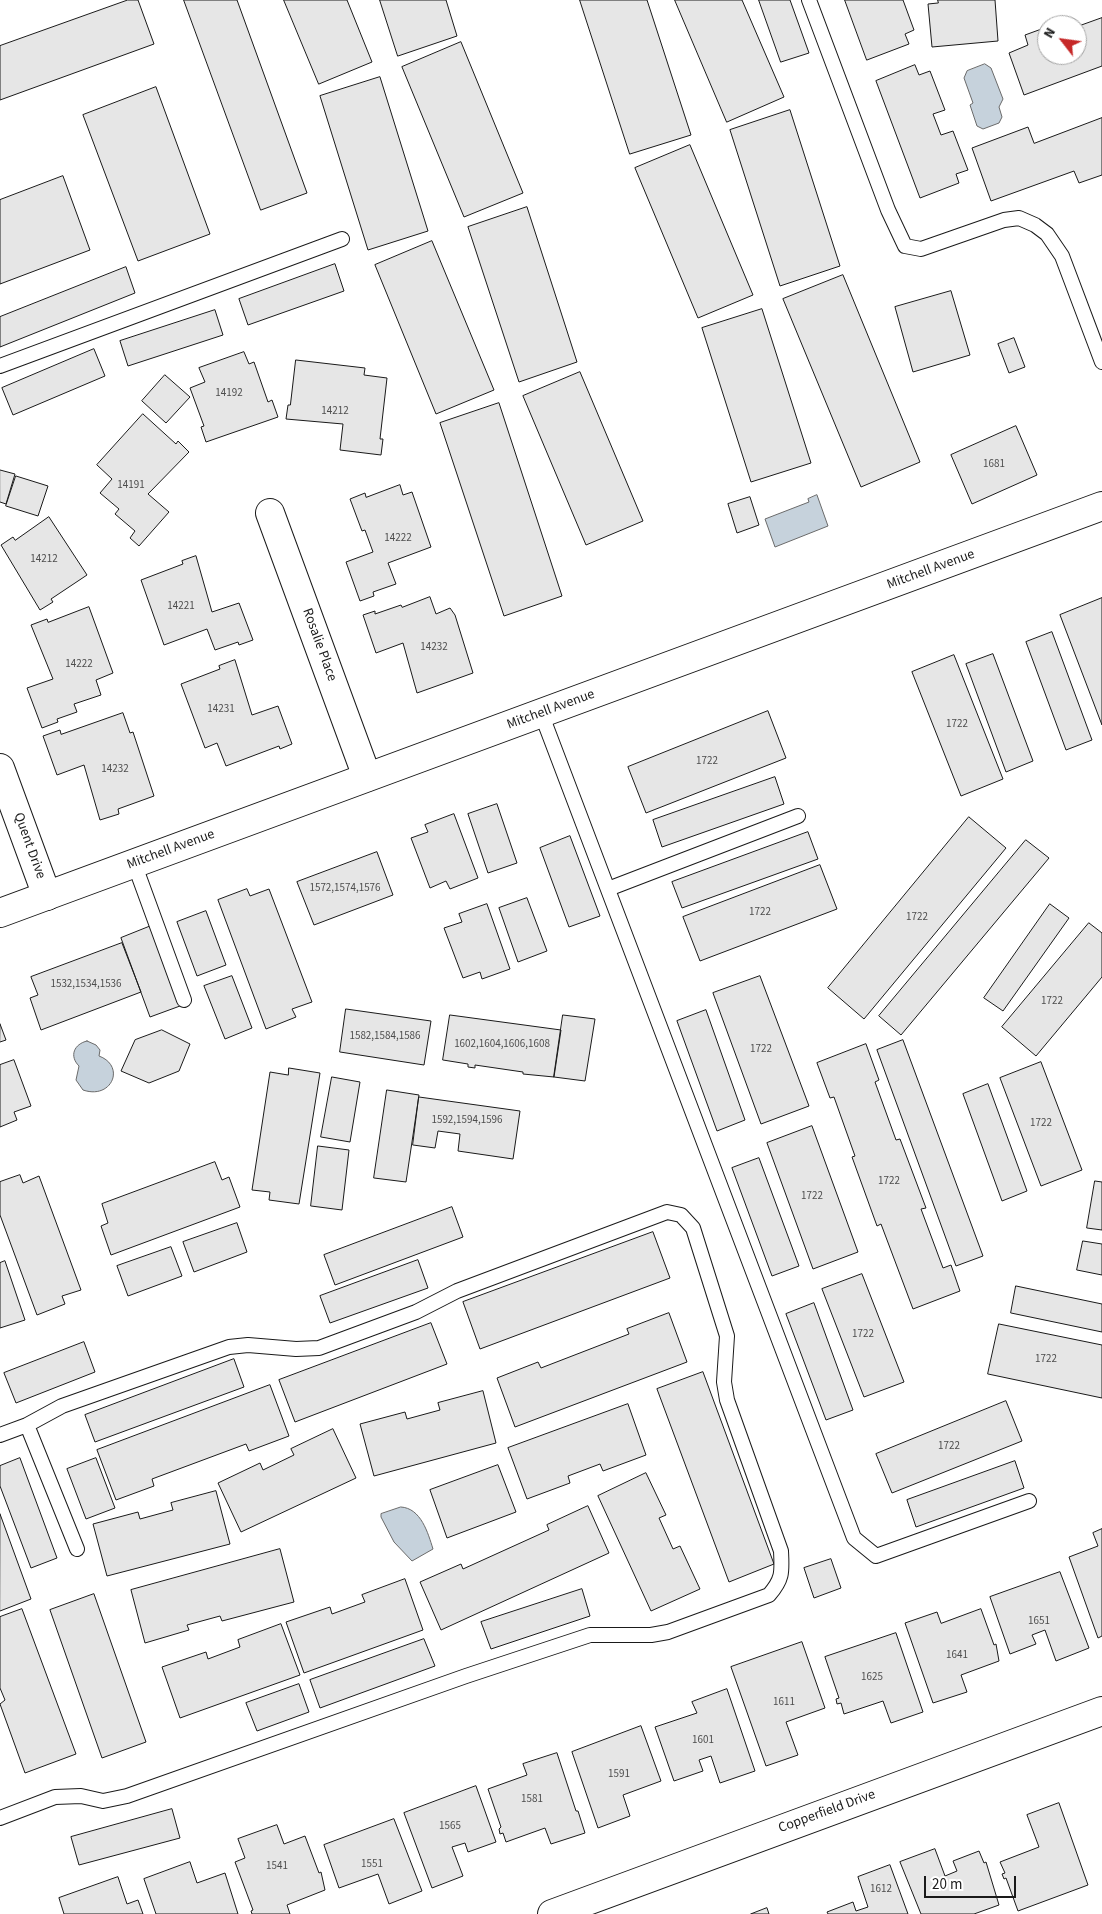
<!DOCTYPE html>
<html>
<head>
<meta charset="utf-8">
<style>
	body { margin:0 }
	#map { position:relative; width:1102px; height:1914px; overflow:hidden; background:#fff; font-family:"Source Sans 3",sans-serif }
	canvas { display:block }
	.north { position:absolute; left:1037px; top:15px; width:50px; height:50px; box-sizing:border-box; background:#fff; border:1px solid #a3a3a3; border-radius:50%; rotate:300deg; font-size:14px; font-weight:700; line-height:20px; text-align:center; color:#1a1a1a }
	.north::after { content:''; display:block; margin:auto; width:18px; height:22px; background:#c62828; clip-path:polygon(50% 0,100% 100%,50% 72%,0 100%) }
	.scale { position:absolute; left:924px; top:1876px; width:92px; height:22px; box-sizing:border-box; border:2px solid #1a1a1a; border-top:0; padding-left:6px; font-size:15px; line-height:18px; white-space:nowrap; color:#1a1a1a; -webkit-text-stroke:4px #fff; paint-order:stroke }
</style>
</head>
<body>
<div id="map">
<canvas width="1102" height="1914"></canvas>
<div class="north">N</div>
<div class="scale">20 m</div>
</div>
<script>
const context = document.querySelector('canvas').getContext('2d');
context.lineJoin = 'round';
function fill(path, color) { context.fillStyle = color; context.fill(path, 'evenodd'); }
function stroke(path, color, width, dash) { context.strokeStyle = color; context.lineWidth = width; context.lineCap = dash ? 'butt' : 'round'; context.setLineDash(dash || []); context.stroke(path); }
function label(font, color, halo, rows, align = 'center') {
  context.font = font + ' "Source Sans 3",sans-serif'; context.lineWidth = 4; context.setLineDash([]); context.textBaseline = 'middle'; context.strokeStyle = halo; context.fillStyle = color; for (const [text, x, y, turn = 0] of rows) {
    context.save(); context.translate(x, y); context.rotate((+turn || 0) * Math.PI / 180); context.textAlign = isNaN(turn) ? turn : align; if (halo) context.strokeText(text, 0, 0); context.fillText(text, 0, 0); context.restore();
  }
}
const water = new Path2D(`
	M985 64 991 68 1003 99 999 107 1002 117 999 123 983 129 977 126 970 105 973 103 964 78 967 71Z
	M817 495 828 526 775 547 765 519 809 502 808 499Z
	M87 1041 96 1045 100 1050 99 1056C126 1066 112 1100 83 1090L76 1080 79 1066C69 1056 74 1044 87 1041Z
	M401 1507C421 1508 428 1533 433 1549L412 1561 394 1542 381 1517V1514Z`);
const building = new Path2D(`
	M128 0H138L154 44 0 100V46Z
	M184 0H237L307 193 261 210Z
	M284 0H347L372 62 319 84Z
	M380 0H446L457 36 398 56Z
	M580 0H647L691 135 630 154Z
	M675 0H742L784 97 727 122Z
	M759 0H790L809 53 781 62Z
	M845 0H903L914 30 905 34 909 44 867 60Z
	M938 0H995L998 41 932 47 928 4 938 3Z
	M1102 18V66L1024 95 1009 53 1028 45 1025 35 1047 27V55H1077V27Z
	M1068 19 1071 25H1052Z
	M461 42 523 193 464 217 402 67Z
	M915 65 919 75 930 71 945 110 933 114 941 135 953 131 968 170 956 174 959 183 920 198 876 81Z
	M380 77 428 231 368 250 320 96Z
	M156 87 210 234 138 261 83 115Z
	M790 110 840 266 780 286 730 130Z
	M1102 118V175L1079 183 1074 171 991 201 972 148 1028 127 1034 143Z
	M690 145 753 295 698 318 635 168Z
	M63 176 90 250 0 284V200Z
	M527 207 577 362 519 382 468 227Z
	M432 241 494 390 436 414 375 265Z
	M335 264 344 291 248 325 239 299Z
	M126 267 135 293 0 347V317Z
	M843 275 920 462 861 487 783 299Z
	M951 291 970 355 913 372 895 307Z
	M762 309 811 463 751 482 702 328Z
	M215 310 223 335 128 366 120 341Z
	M1014 338 1025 367 1009 373 998 344Z
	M94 349 105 376 13 415 2 388Z
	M244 352 249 364 254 362 268 402 272 400 278 417 206 442 201 427 204 426 190 388 205 382 199 368Z
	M296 360 365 368 364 375 387 378 380 439H383L381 455 340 450 343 424 286 419 288 405H290Z
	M580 372 643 521 586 545 523 396Z
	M165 375 190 397 166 423 142 401Z
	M499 403 562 596 504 616 440 423Z
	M143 414 176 444 178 441 189 452 148 494 169 512 139 546 130 538 135 531 115 514 119 509 100 493 112 479 97 465Z
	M1016 426 1037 475 972 504 951 455Z
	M0 470 15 474 6 504 0 502Z
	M16 476 48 486 38 516 6 506Z
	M400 485 403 495 412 492 431 547 388 563 396 584 373 592 374 596 360 601 346 562 373 552 365 530 362 531 350 499 365 493 366 497Z
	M750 497 759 525 737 533 728 504Z
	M49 517 87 575 51 599 53 602 40 610 1 545 13 537 15 540Z
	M196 556 212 612 239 603 253 640 239 645 238 642 215 650 207 629 164 645 141 580 183 564 182 561Z
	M430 597 436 614 450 608 455 615 473 673 417 693 403 643 376 653 363 615 375 611V614L401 605 402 607Z
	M1102 598V725L1060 615Z
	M89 607 113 673 96 680 101 695 74 704 77 712 57 719 58 722 42 728 27 688 53 679 31 625 47 619 48 622Z
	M1052 632 1092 740 1066 750 1026 642Z
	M993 654 1033 761 1006 772 966 664Z
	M954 655 1003 779 961 796 912 672Z
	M235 660 252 715 278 706 292 744 280 749 279 746 226 766 217 743 205 748 181 684 220 669 219 666Z
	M768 711 786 758 646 813 628 767Z
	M123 713 130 733 133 732 154 796 118 809 119 814 100 820 84 765 57 775 43 736 60 730 61 734Z
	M775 777 784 804 662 847 653 820Z
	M497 804 517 863 488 873 468 814Z
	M454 814 478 878 450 889 446 881 430 888 411 838 428 832 425 825Z
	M969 817 1006 848 864 1019 828 988Z
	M808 832 818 859 682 908 672 882Z
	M570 836 600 916 569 927 540 848Z
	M1026 840 1049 858 901 1035 879 1016Z
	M377 852 393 895 314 925 297 882Z
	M820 865 837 909 700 961 683 917Z
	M247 889 250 896 269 889 312 1002 292 1009 296 1017 266 1029 218 900Z
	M527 898 547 951 518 962 499 908Z
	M487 904 510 969 482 979 480 972 463 978 444 928 462 922 459 914Z
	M1050 904 1069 918 1003 1011 984 998Z
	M206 911 226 965 197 976 177 922Z
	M1089 923 1102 933V977L1036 1056 1002 1027Z
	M151 926 180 1006 150 1017 121 938Z
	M122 943 141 992 41 1030 30 998 38 995 31 977Z
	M232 976 252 1028 225 1039 204 986Z
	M760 976 809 1106 761 1124 713 993Z
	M346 1009 431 1021 424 1065 340 1052Z
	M706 1010 745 1120 717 1131 677 1021Z
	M450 1015 561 1030 554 1077 523 1074V1072L475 1065V1068L468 1067V1064L443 1060Z
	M563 1015 595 1019 585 1081 554 1077Z
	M0 1024 6 1040 0 1042Z
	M162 1030 190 1044 179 1071 149 1083 121 1071 135 1040Z
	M903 1040 983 1256 956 1266 877 1050Z
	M866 1044 879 1080 875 1082 896 1140 900 1139 926 1208 921 1209 943 1268 951 1265 960 1291 913 1309 881 1224 877 1226 852 1157 855 1156 834 1097 830 1098 817 1063Z
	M14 1060 31 1106 14 1112 17 1120 0 1127V1065Z
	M1041 1062 1082 1170 1041 1186 1000 1078Z
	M289 1068 320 1073 299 1204 269 1200 270 1192 252 1190 270 1072 288 1075Z
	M332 1077 360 1082 350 1142 321 1137Z
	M988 1084 1027 1191 1002 1201 963 1094Z
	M387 1090 419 1095 406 1182 374 1178Z
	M419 1097 520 1111 513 1159 458 1151 460 1134 438 1131 435 1148 413 1145Z
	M812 1126 858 1252 813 1269 767 1143Z
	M318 1146 349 1150 342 1210 311 1206Z
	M759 1158 799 1266 772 1276 732 1168Z
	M215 1162 222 1180 229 1177 240 1207 111 1255 101 1226 108 1223 102 1204Z
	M20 1175 23 1183 39 1176 81 1290 62 1296 65 1304 37 1315 0 1215V1182Z
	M1095 1181 1102 1182V1230L1087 1228Z
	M452 1207 463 1237 335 1285 324 1255Z
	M237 1223 247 1252 194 1272 183 1242Z
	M653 1232 670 1278 480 1349 463 1302Z
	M1083 1241 1102 1244V1275L1077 1270Z
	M171 1247 182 1276 128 1296 117 1266Z
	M418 1260 428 1288 330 1323 320 1296Z
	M5 1261 25 1320 0 1328V1263Z
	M862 1274 904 1382 864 1397 822 1289Z
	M1016 1286 1102 1304V1332L1011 1313Z
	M814 1303 853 1410 826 1420 786 1314Z
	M669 1313 687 1362 515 1427 497 1378 538 1362 541 1368 629 1334 627 1329Z
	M431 1323 447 1364 295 1422 279 1380Z
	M999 1324 1102 1345V1398L988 1374Z
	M84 1342 95 1372 16 1403 4 1373Z
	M234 1359 244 1387 95 1442 85 1415Z
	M703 1372 774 1564 729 1582 657 1389Z
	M270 1385 289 1436 249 1451 246 1444 152 1479 154 1486 116 1500 97 1450Z
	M483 1391 496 1443 374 1476 360 1424 405 1412 407 1419 440 1410 438 1403Z
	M1006 1401 1022 1441 892 1493 876 1454Z
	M628 1404 646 1455 603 1471 600 1464 568 1476 570 1483 527 1499 508 1448Z
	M333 1429 356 1478 241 1532 218 1483 260 1463 263 1470 294 1455 291 1449Z
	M20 1458 57 1558 31 1568 0 1486V1466Z
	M96 1458 115 1508 86 1519 67 1469Z
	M1015 1461 1024 1488 916 1527 907 1500Z
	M498 1465 516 1512 447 1538 430 1490Z
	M646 1473 666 1515 659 1518 673 1549 680 1546 700 1589 651 1611 598 1496Z
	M216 1491 230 1544 107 1576 93 1524 138 1512 140 1519 173 1510 171 1503Z
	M588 1506 609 1553 441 1630 420 1582 461 1564 463 1569 549 1530 547 1525Z
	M0 1514 31 1599 0 1611Z
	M1102 1529V1636L1098 1638 1069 1557 1098 1546 1093 1533Z
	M280 1549 294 1602 222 1621 220 1616 187 1625 189 1630 145 1643 131 1590Z
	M831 1559 841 1588 814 1598 804 1568Z
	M1060 1572 1089 1648 1056 1661 1045 1630 1032 1635 1036 1644 1010 1654 990 1597Z
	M405 1579 423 1630 304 1673 286 1622 330 1607 332 1614 365 1602 362 1595Z
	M582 1589 590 1616 491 1649 481 1622Z
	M94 1594 146 1742 102 1758 50 1610Z
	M22 1609 76 1754 25 1773 0 1704 5 1700 0 1688V1617Z
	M981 1609 994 1645 996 1644 999 1661 961 1675 967 1692 933 1703 905 1623 937 1612 941 1623Z
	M281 1624 300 1675 180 1718 162 1667 206 1652 208 1659 240 1647 238 1640Z
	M896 1633 923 1712 891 1723 883 1701 844 1714 841 1703 837 1704 836 1699 839 1698 825 1657Z
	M424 1639 435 1666 320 1708 310 1680Z
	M802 1642 825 1708 786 1722 798 1755 766 1766 731 1667Z
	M299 1684 309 1712 257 1731 246 1703Z
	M727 1689 755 1771 720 1783 711 1756 699 1760 703 1771 674 1781 655 1727 697 1713 692 1702Z
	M641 1726 661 1781 623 1795 630 1816 598 1828 572 1752Z
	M557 1753 576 1811H578L585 1833 551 1844 545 1828 506 1842 503 1833 500 1834 499 1829 501 1827 488 1789 527 1775 523 1764Z
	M476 1786 496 1842 468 1852 465 1843 452 1847 463 1876 432 1888 404 1813Z
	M1059 1803 1088 1885 1018 1911 1006 1878 1004 1879 1002 1874 1005 1873 1000 1862 1039 1847 1027 1815Z
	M172 1809 180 1838 79 1865 71 1837Z
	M394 1819 422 1891 389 1904 378 1874 339 1888 324 1845Z
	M277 1825 284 1844 305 1836 319 1873 321 1872 325 1890 287 1905 290 1914H252L251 1911 253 1910 235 1862 245 1858 238 1839Z
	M935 1849 945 1876 957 1871 953 1861 979 1851 984 1863 986 1862 999 1905 974 1914H921L900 1862Z
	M190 1862 197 1883 225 1873 238 1914H156L144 1879Z
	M890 1865 908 1914H828L827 1912 853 1902 856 1911 868 1907 858 1877Z
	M118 1877 127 1904 138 1900 143 1914H64L59 1898Z
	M767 1908 769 1914H751Z`);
const service = new Path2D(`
	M809 0 888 210 905 246 921 249 1004 220 1019 218 1035 225 1047 234 1062 256 1102 362
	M0 366 342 239
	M541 713 854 1538 876 1556 1029 1501
	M134 863 184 1000
	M608 889 798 816
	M27 1425 77 1549
	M0 1435 27 1425 62 1406 229 1347 248 1345 296 1349 319 1348 416 1312 457 1291 667 1212 681 1215 693 1228 727 1336 724 1382 727 1400 781 1551C782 1572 783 1579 769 1595L668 1632 651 1635H590L466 1676 127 1796 103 1801 81 1796 55 1797 0 1818`);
const minor = new Path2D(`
	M270 513 367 777
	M0 768 47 896
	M552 1914 1102 1711`);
const tertiary = new Path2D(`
	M0 913 1102 506`);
const numberNames = [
	["14192",229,394],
	["14212",335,412],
	["1681",994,465],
	["14191",131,486],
	["14222",398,539],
	["14212",44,560],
	["14221",181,607],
	["14232",434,648],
	["14222",79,665],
	["14231",221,710],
	["1722",957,725],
	["1722",707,762],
	["14232",115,770],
	["1572,1574,1576",345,889],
	["1722",760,913],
	["1722",917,918],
	["1532,1534,1536",86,985],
	["1722",1052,1002],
	["1582,1584,1586",385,1037],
	["1602,1604,1606,1608",502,1045],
	["1722",761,1050],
	["1592,1594,1596",467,1121],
	["1722",1041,1124],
	["1722",889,1182],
	["1722",812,1197],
	["1722",863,1335],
	["1722",1046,1360],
	["1722",949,1447],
	["1651",1039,1622],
	["1641",957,1656],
	["1625",872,1678],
	["1611",784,1703],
	["1601",703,1741],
	["1591",619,1775],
	["1581",532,1800],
	["1565",450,1827],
	["1551",372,1865],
	["1541",277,1867],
	["1612",881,1890]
];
const streetNames = [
	["Mitchell Avenue",931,570,-20],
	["Rosalie Place",319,645,70],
	["Mitchell Avenue",551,710,-20],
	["Quent Drive",29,846,70],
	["Mitchell Avenue",171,850,-20],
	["Copperfield Drive",827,1812,-20]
];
fill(water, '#c6d2dc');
stroke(water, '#6a6a6a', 1);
fill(building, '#e6e6e6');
stroke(building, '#1a1a1a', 1);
stroke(service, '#1a1a1a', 16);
stroke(minor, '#1a1a1a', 30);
stroke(tertiary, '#1a1a1a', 30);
stroke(service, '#fff', 14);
stroke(minor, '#fff', 28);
stroke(tertiary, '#fff', 28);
label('11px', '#4d4d4d', null, numberNames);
label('14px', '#1a1a1a', '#fff', streetNames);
</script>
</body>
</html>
